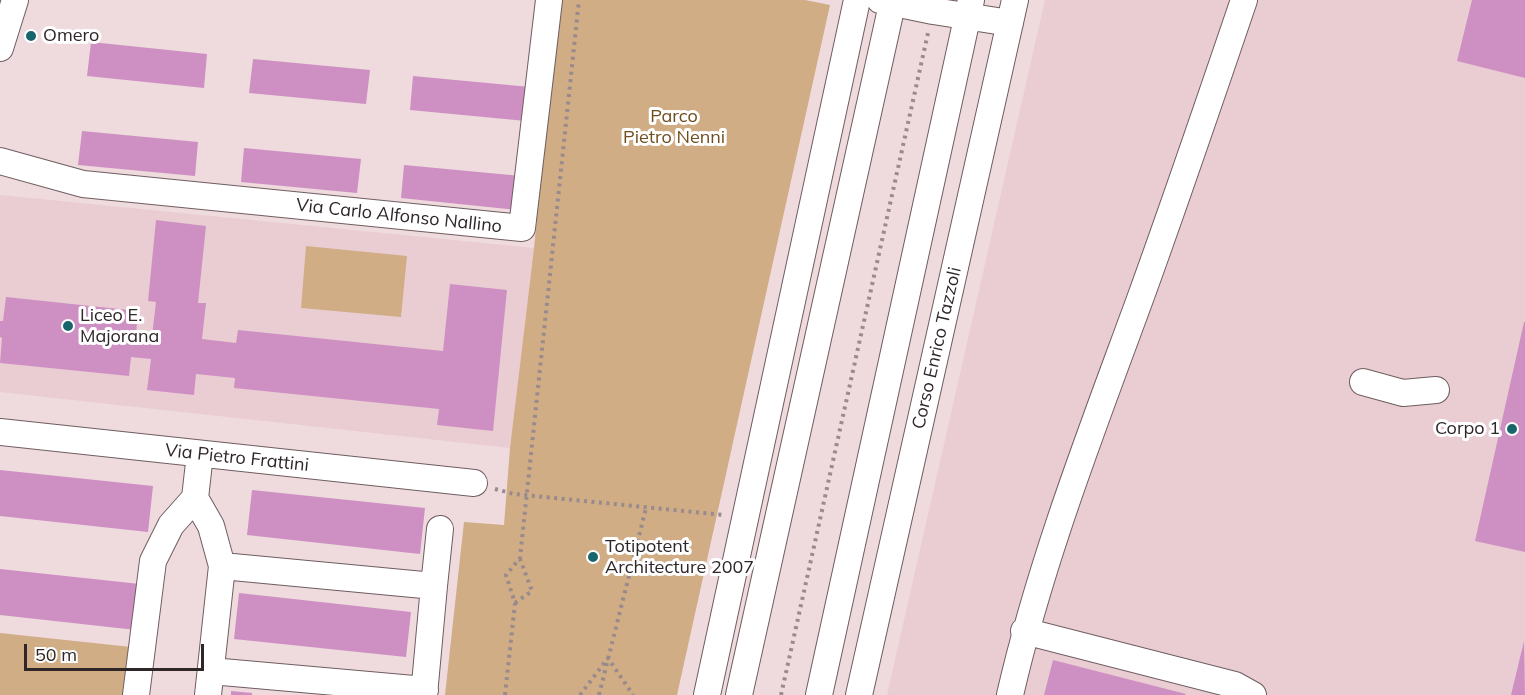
<!DOCTYPE html>
<html>
<head>
<meta charset="utf-8">
<style>
	body { margin:0 }
	#map { position:relative; width:1525px; height:695px; overflow:hidden; background:#efdade; font-family:Mulish,sans-serif }
	canvas { display:block }
	.scale { position:absolute; left:24px; top:644px; width:180px; height:27px; box-sizing:border-box; border:3px solid #2f2628; border-top:0; padding-left:8px; font-size:18px; line-height:21px; white-space:nowrap; color:#2f2628; -webkit-text-stroke:4px #fff; paint-order:stroke }
</style>
</head>
<body>
<div id="map">
<canvas width="1525" height="695"></canvas>
<div class="scale">50 m</div>
</div>
<script>
const context = document.querySelector('canvas').getContext('2d');
context.lineJoin = 'round';
function fill(path, color) { context.fillStyle = color; context.fill(path, 'evenodd'); }
function stroke(path, color, width, dash) { context.strokeStyle = color; context.lineWidth = width; context.lineCap = dash ? 'butt' : 'round'; context.setLineDash(dash || []); context.stroke(path); }
function label(font, color, halo, rows, align = 'center') {
  context.font = font + ' Mulish,sans-serif'; context.lineWidth = 6; context.setLineDash([]); context.textBaseline = 'middle'; context.strokeStyle = halo; context.fillStyle = color; for (const [text, x, y, turn = 0] of rows) {
    context.save(); context.translate(x, y); context.rotate((+turn || 0) * Math.PI / 180); context.textAlign = isNaN(turn) ? turn : align; if (halo) context.strokeText(text, 0, 0); context.fillText(text, 0, 0); context.restore();
  }
}
const built = new Path2D(`
	M1045 0H1525V695H887Z
	M0 195 534 248 510 448 0 392Z`);
const green = new Path2D(`
	M559 0H805L830 5 677 695H445L464 522 504 525 510 448 534 248Z
	M306 246 407 256 401 317 301 308Z
	M0 633 131 647 126 695H0Z`);
const building = new Path2D(`
	M1472 0H1525V78L1457 61Z
	M91 42 207 54 204 88 87 76Z
	M253 59 370 70 366 104 249 93Z
	M413 76 530 87 526 121 410 110Z
	M82 131 198 142 195 176 78 165Z
	M244 148 361 159 357 193 241 182Z
	M404 165 521 176 517 210 401 198Z
	M156 220 206 226 198 303H206L202 339 236 343 238 330 443 351 450 284 507 290 493 431 437 425 439 409 234 388 235 378 196 374 194 395 147 390 151 359 131 357 129 376 0 363 2 338 0 337V321H3L6 297 138 311 136 334 152 336 156 302 148 301Z
	M1524 322H1525V552L1475 541Z
	M0 470 153 486 148 532 0 516Z
	M252 490 425 508 420 554 247 535Z
	M0 569 140 584 136 630 0 615Z
	M239 593 411 612 406 657 234 639Z
	M1524 641 1525 695H1511Z
	M1053 660 1186 694 1185 695H1044Z
	M231 691 252 693V695H231Z`);
const path = new Path2D(`
	M495 489 514 494 723 515
	M515 603 532 591 520 559
	M505 695 515 603 506 575 520 558 579 0
	M580 695 608 658 633 695
	M599 695 646 508
	M781 695 928 33`);
const minor = new Path2D(`
	M880 0 933 11 1010 23
	M0 48 15 0
	M0 161 83 184 522 228 549 0
	M1363 382 1403 393 1436 390
	M0 432 474 483
	M195 498 211 526 222 566 208 695
	M222 566 434 586 424 695
	M434 586 440 529
	M1024 631 1235 685 1253 695
	M211 671 425 690
	M136 695 153 561 171 525 195 498 200 454
	M707 695 857 0
	M739 695 893 0
	M819 695 971 0
	M859 695 1015 0
	M1010 695C1041 560 1092 430 1140 299 1176 200 1210 100 1244 0`);
const markers = [
	[31,36,6,"#18666c"],
	[68,326,6,"#18666c"],
	[1512,429,6,"#18666c"],
	[593,557,6,"#18666c"]
];
const poiNames = [
	["Omero",43,36],
	["Liceo E.",80,316],
	["Majorana",80,337],
	["Corpo 1",1500,429,"right"],
	["Totipotent",605,547],
	["Architecture 2007",605,568]
];
const parkNames = [
	["Parco",674,117],
	["Pietro Nenni",674,138]
];
const streetNames = [
	["Via Carlo Alfonso Nallino",399,216,6],
	["Corso Enrico Tazzoli",937,348,-77],
	["Via Pietro Frattini",237,458,6]
];
fill(built, '#eacdd2');
fill(green, '#d0ad85');
fill(building, '#ce90c3');
stroke(minor, '#6f5d60', 28);
stroke(path, '#998a8d', 4, [3, 4.5]);
stroke(minor, '#fff', 26);
for (const [x, y, r, color] of markers) { const dot = new Path2D(); dot.arc(x, y, r, 0, 2 * Math.PI); context.fillStyle = color; context.fill(dot); stroke(dot, '#fff', 2); }
label('18px', '#2f2628', '#fff', poiNames, 'left');
label('18px', '#704d1e', '#fff', parkNames);
label('18px', '#2f2628', '#fff', streetNames);
</script>
</body>
</html>
